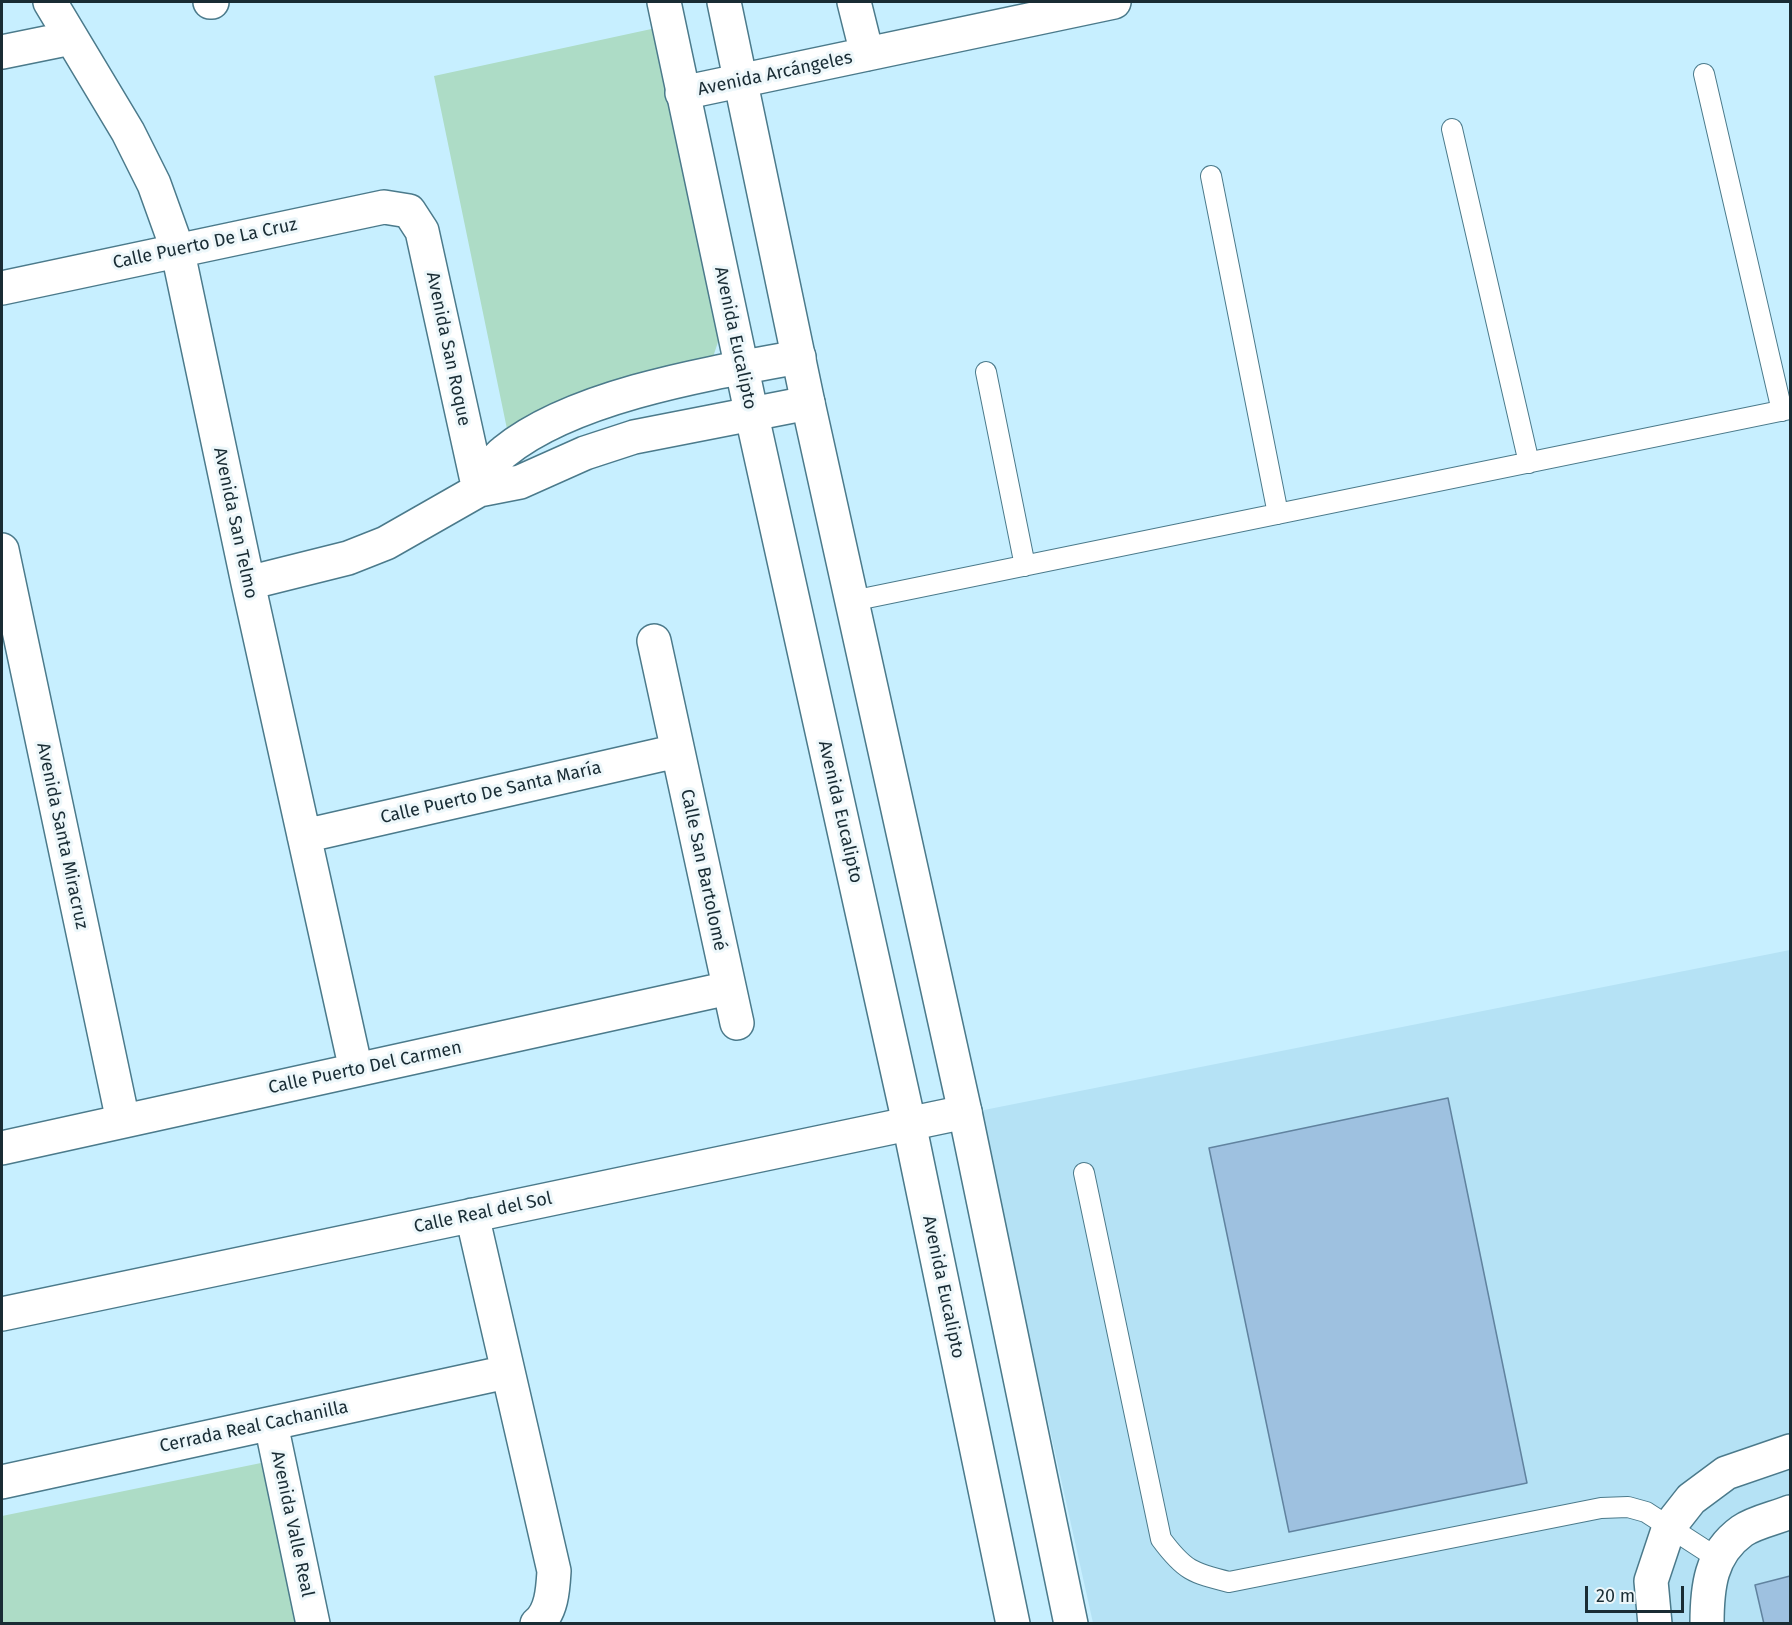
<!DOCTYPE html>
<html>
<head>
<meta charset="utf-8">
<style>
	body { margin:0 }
	#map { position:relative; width:1792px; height:1625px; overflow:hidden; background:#c7efff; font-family:"Fira Sans",sans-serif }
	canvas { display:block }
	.frame { position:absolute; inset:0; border:3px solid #192c34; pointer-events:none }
	.scale { position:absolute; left:1585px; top:1586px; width:99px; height:27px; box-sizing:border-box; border:3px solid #192c34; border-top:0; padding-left:8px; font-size:18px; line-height:21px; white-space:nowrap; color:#192c34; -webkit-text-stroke:4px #edf7fa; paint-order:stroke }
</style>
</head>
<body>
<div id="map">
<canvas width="1792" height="1625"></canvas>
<div class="frame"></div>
<div class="scale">20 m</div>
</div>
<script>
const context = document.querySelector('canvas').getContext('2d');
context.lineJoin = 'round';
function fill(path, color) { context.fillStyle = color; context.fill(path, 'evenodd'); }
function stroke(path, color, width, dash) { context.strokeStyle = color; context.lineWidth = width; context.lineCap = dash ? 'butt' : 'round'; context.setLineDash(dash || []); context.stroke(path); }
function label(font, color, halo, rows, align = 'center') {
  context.font = font + ' "Fira Sans",sans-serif'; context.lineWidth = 6; context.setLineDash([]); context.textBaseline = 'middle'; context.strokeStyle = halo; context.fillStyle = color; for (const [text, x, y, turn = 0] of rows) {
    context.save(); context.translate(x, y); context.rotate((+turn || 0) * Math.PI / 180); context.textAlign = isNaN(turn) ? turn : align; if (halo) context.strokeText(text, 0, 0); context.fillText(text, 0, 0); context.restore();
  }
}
const built = new Path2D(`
	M1790 950V1623H1093L979 1111Z`);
const green = new Path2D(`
	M656 28 726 318 713 357 629 377 507 429 434 76Z
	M261 1463 298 1623H2V1516Z`);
const building = new Path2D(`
	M1448 1098 1527 1483 1289 1532 1209 1148Z
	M1790 1576V1624H1764L1755 1585Z`);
const lane = new Path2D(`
	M1704 74 1782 411
	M1452 129 1529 463
	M1211 176 1278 514
	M986 372 1025 566
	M852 601 1790 409
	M1084 1173 1161 1539C1184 1570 1192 1573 1229 1582L1601 1508 1628 1507 1646 1512 1717 1558`);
const street = new Path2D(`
	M50 2 128 132 154 184 177 248 248 583 356 1070
	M210 2H212
	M854 2 867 54
	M2 52 71 38
	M682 93 1114 2
	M2 288 384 207 409 211 422 231 479 490
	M479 490C486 478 493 460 504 452 574 395 711 373 799 357
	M2 550 123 1121
	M248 583 348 558 386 543 479 490 520 482 585 453 634 437 808 403
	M654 641 737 1023
	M304 836 677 751
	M2 1148 729 988
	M472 1215 554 1571C553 1588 552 1612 537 1624
	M2 1314 965 1112
	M271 1424 313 1624
	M2 1482 507 1372
	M1655 1624 1651 1581 1669 1527 1691 1499 1726 1473 1790 1451
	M1707 1624C1707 1588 1710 1554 1742 1531 1755 1522 1776 1518 1790 1512`);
const secondary = new Path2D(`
	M664 2 752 416 909 1123 1013 1624
	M724 2 808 403 965 1112 1071 1624`);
const streetNames = [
	["Avenida Arcángeles",775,74,-12],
	["Calle Puerto De La Cruz",205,244,-12],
	["Avenida Eucalipto",735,338,78],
	["Avenida San Roque",448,349,78],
	["Avenida San Telmo",235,523,78],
	["Calle Puerto De Santa María",491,793,-13],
	["Avenida Eucalipto",840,812,77],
	["Avenida Santa Miracruz",62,836,78],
	["Calle San Bartolomé",703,870,78],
	["Calle Puerto Del Carmen",365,1068,-12],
	["Calle Real del Sol",483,1213,-12],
	["Avenida Eucalipto",943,1287,78],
	["Cerrada Real Cachanilla",254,1427,-12],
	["Avenida Valle Real",292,1524,78]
];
fill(built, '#b5e2f5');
fill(green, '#addcc6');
fill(building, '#9ec1e0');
stroke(building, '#61839f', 1.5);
stroke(lane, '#4b7a8b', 22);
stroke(street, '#4b7a8b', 36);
stroke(secondary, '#4b7a8b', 36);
stroke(lane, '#fff', 20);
stroke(street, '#fff', 33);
stroke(secondary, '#fff', 33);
label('18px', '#192c34', '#edf7fa', streetNames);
</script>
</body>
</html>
